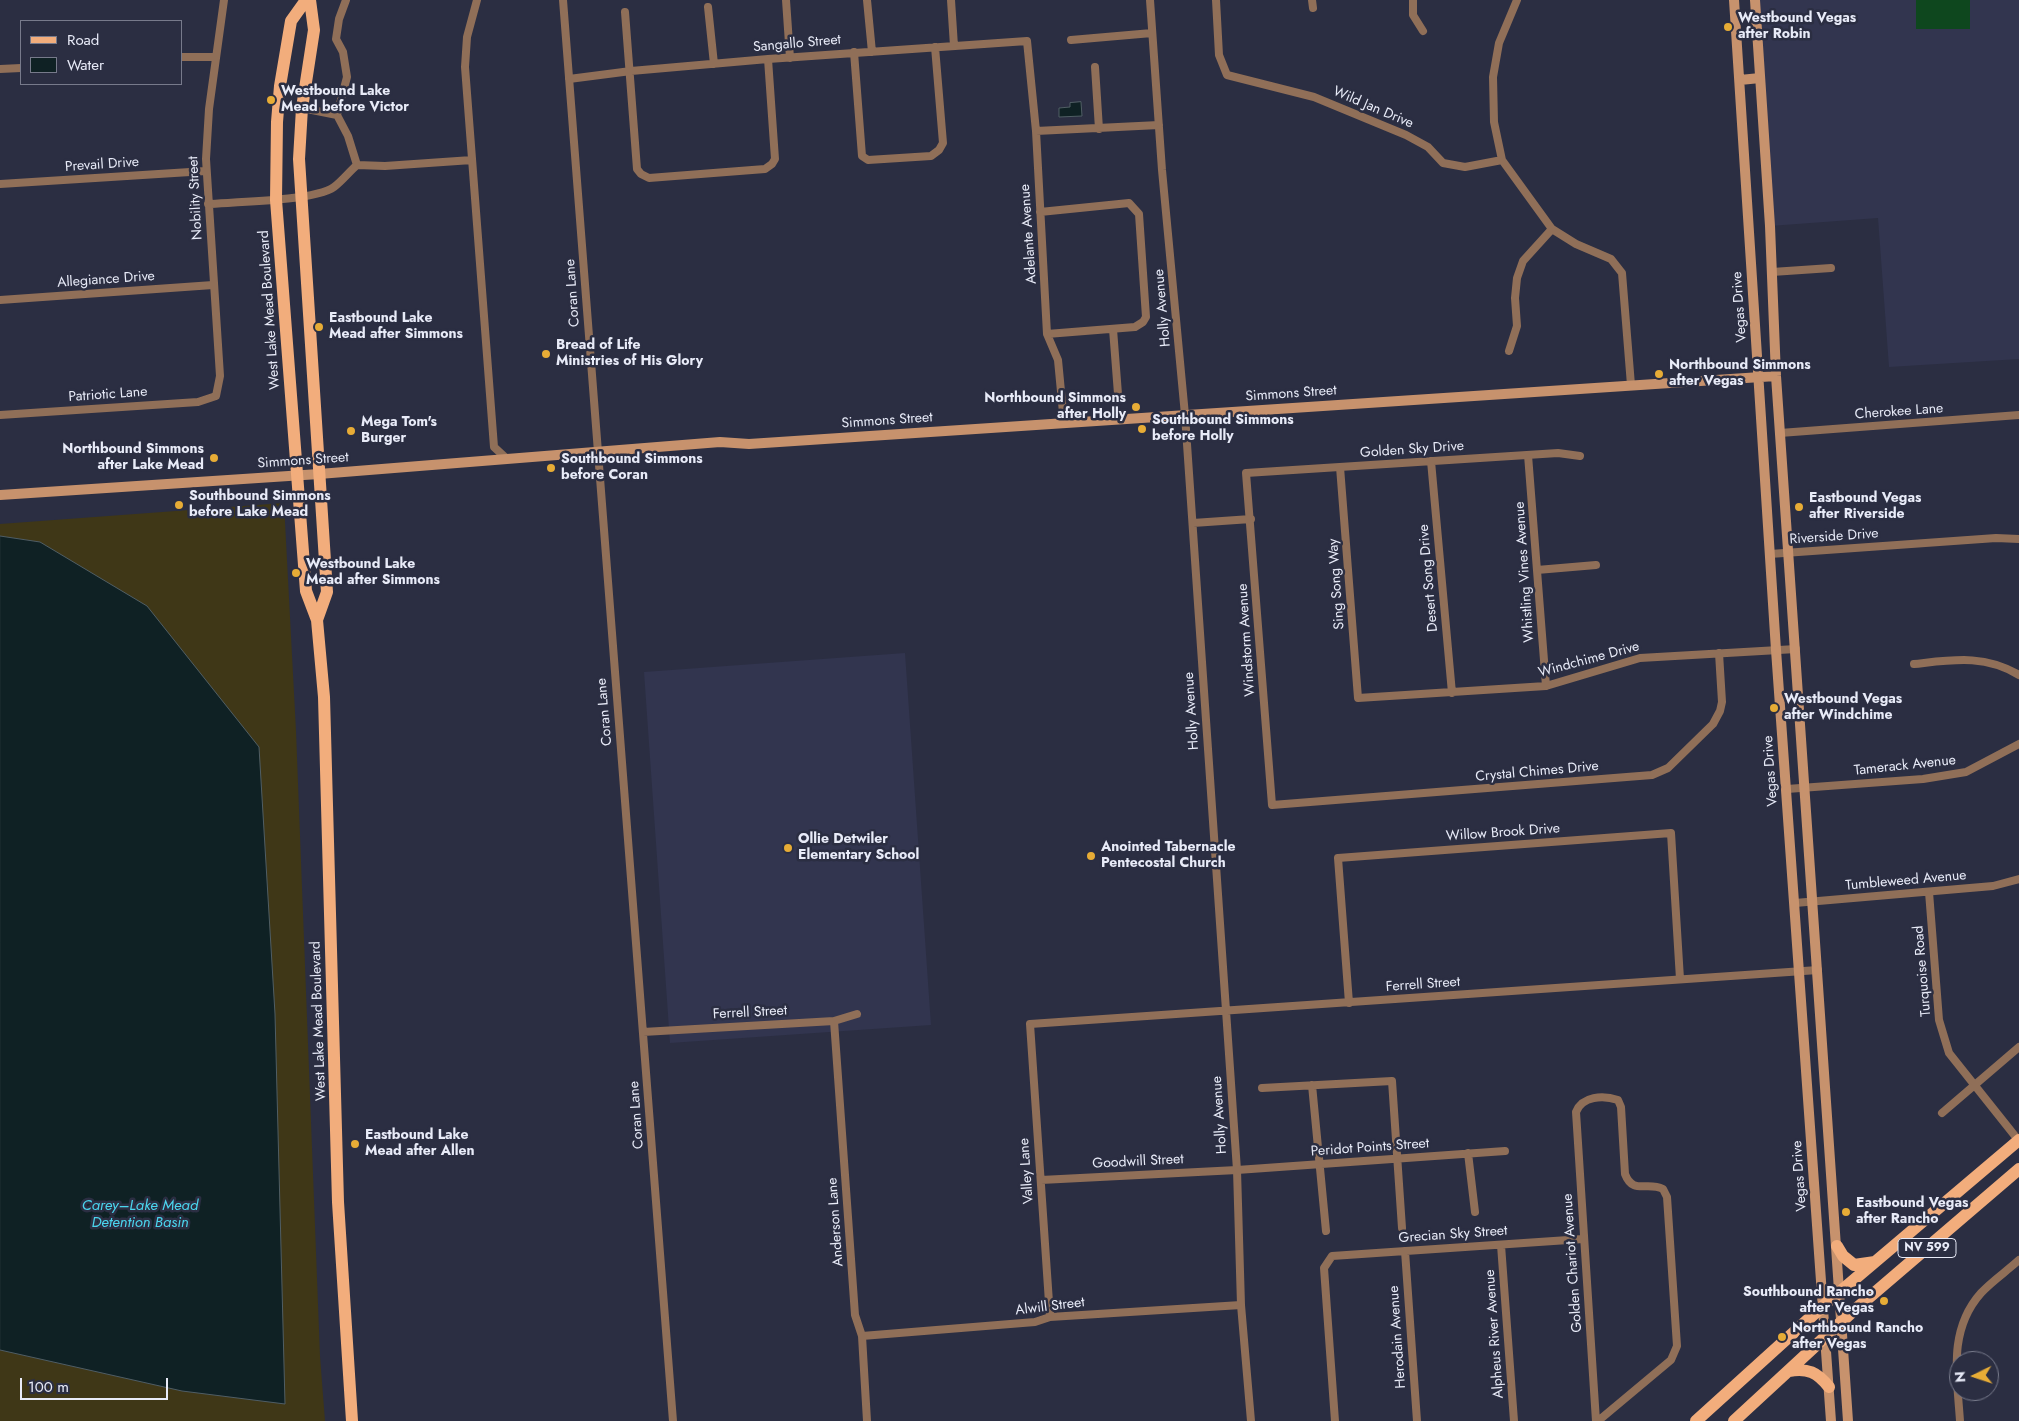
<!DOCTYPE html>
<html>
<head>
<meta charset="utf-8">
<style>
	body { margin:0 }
	#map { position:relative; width:2019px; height:1421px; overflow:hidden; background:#2b2e42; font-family:Jost,sans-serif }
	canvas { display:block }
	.legend { position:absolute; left:20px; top:20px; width:162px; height:65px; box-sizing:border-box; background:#2b2e42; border:1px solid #777a8b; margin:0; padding:6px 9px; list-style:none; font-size:15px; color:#e8ebf8 }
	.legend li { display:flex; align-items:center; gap:10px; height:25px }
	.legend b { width:25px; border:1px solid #777a8b }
	.north { position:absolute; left:1949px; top:1351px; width:50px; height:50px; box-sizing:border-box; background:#2b2e42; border:1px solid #777a8b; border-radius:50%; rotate:266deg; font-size:14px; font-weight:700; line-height:20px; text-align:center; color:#e8ebf8 }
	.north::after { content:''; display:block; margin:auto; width:18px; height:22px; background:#e7ac36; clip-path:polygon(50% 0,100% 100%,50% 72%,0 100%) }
	.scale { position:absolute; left:20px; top:1378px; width:148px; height:22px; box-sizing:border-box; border:2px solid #e8ebf8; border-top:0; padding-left:6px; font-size:15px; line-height:18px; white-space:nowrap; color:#e8ebf8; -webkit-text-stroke:4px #2b2e42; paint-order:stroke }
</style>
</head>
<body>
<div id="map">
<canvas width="2019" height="1421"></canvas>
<ul class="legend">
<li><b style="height:6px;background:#f2ad7c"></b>Road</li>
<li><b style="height:14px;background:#0f2124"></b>Water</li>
</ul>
<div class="north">N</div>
<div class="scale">100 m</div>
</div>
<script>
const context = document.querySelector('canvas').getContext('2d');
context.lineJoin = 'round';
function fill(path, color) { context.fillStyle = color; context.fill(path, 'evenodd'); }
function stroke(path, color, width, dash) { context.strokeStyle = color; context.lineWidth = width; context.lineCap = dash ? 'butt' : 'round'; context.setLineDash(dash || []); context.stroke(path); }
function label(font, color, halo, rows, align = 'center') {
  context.font = font + ' Jost,sans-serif'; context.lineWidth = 5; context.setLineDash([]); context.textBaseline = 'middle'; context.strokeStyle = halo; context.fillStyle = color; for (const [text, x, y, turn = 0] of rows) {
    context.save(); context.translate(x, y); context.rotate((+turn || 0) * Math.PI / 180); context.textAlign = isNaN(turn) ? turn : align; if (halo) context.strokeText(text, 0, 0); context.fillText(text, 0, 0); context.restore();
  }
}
const built = new Path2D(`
	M1755 0H2019V359L1889 367 1878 218 1770 226Z
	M905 653 931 1025 670 1043 644 672Z`);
const green = new Path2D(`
	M1916 0H1970V29H1916Z`);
const sand = new Path2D(`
	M284 503 296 731 320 1356 325 1421H0V1350L182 1391 285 1404 40 542 0 536V524Z`);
const water = new Path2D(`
	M1081 102 1082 116 1059 117V108L1070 107V103Z
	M0 536 40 542 147 606 259 747 275 1014 285 1404 182 1391 0 1350Z`);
const minor = new Path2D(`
	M477 0 467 37 465 67 494 447 507 459
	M563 0 673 1421
	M786 0 790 58
	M867 0 872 52
	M951 0 954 46
	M1150 0 1162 170 1185 415 1237 1170 1241 1305 1251 1421
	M1216 0 1219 55 1227 75 1314 97 1406 135 1428 147 1443 163 1465 167 1502 160
	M1312 0 1313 8
	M1413 0V15L1423 31
	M1517 0 1499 43 1493 77 1494 122 1502 160 1552 229 1576 244 1611 259 1622 273 1631 385
	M708 7 714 64
	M625 12 637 169 641 174 649 178 765 169 772 164 775 159 768 59
	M1071 40 1152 33
	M854 52 862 156 868 160 931 156 939 150 943 143 935 47
	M181 57H216
	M1095 67 1099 129
	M0 69 21 68
	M569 79 631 71 768 59 1027 41 1036 131 1047 334 1058 360 1064 423
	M302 108 337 115 347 77 343 52 336 39 339 19 346 0
	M337 115 348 136 357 165
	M1036 131 1159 125
	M0 184 206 171
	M208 204C234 202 315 201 334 187 342 181 349 172 357 165L385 166 472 160
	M1040 212 1129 203 1139 214 1146 317 1143 322 1135 327 1047 334
	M1772 272 1831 268
	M0 300 213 285
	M1113 329 1118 394
	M1509 351 1517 326 1515 298 1517 278 1523 261 1552 229
	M0 415 198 402 216 396 220 376 206 159 209 109 224 0
	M1780 433 2019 415
	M1528 455 1546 686
	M1580 456 1558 453 1246 473 1272 805 1652 775 1668 768 1713 724 1720 711 1722 702 1719 653
	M1431 461 1452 693
	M1340 467 1358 698 1546 686 1640 658 1796 649
	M1193 523 1251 519
	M1770 554 1996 538 2019 539
	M1537 570 1596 565
	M1914 664C1952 660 1984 654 2019 675
	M1787 789 1923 779 1966 772 2019 744
	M1929 892 1939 1020 1949 1053 2019 1141
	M1795 903 1993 886 2019 879
	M1349 1003 1338 858 1671 833 1680 979
	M834 1021 855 1315 862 1336 867 1421
	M643 1032 834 1021 857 1014
	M1312 1085 1326 1231
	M1262 1088 1392 1081 1402 1228
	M1942 1113 2019 1047
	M1468 1153 1475 1212
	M1041 1180 1237 1170 1505 1151
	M1501 1245 1514 1421
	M1405 1251 1417 1421
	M1050 1317 1030 1024 1818 970
	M862 1336 1035 1322 1050 1317 1241 1305
	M1335 1421 1324 1268 1332 1256 1583 1239
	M1596 1421 1576 1112C1582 1096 1603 1095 1618 1100L1621 1107 1625 1174C1633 1195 1647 1181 1663 1189L1667 1197 1677 1346 1671 1360 1598 1421
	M1960 1421C1957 1376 1948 1330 1981 1293 1992 1281 2007 1271 2019 1260`);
const secondary = new Path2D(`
	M1734 0 1776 650 1831 1421
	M1755 0 1770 226 1776 376 1848 1421
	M1740 80 1760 78
	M0 495 319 474 720 442 749 444 1776 376`);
const primary = new Path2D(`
	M306 0 291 21 280 86 277 122 276 200 306 591 317 620 324 697 338 1202 352 1421
	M310 0 314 30 302 108 299 159 327 592 317 620
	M1837 1246 1843 1256 1854 1265 1875 1262
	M1789 1371C1808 1368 1817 1372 1829 1387
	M1696 1421 1823 1306 2019 1140
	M1734 1421 1851 1313 2019 1169`);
const markers = [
	[1728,27,5,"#e7ac36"],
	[271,100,5,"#e7ac36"],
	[319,327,5,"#e7ac36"],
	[546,354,5,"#e7ac36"],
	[1659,374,5,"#e7ac36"],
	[1136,407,5,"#e7ac36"],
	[1142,429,5,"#e7ac36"],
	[351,431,5,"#e7ac36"],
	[214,458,5,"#e7ac36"],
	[551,468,5,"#e7ac36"],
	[179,505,5,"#e7ac36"],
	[1799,507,5,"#e7ac36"],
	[296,573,5,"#e7ac36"],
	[1774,708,5,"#e7ac36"],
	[788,848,5,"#e7ac36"],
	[1091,856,5,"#e7ac36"],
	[355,1144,5,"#e7ac36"],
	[1846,1212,5,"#e7ac36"],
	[1884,1301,5,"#e7ac36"],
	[1782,1337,5,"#e7ac36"]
];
const shields = [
	[1927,1248,58]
];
const shieldNames = [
	["NV 599",1927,1248]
];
const poiNames = [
	["Westbound Vegas",1738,19],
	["after Robin",1738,35],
	["Westbound Lake",281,92],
	["Mead before Victor",281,108],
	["Eastbound Lake",329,319],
	["Mead after Simmons",329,335],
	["Bread of Life",556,346],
	["Ministries of His Glory",556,362],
	["Northbound Simmons",1669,366],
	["after Vegas",1669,382],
	["Northbound Simmons",1126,399,"right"],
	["after Holly",1126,415,"right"],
	["Southbound Simmons",1152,421],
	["before Holly",1152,437],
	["Mega Tom's",361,423],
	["Burger",361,439],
	["Northbound Simmons",204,450,"right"],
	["after Lake Mead",204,466,"right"],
	["Southbound Simmons",561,460],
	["before Coran",561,476],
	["Southbound Simmons",189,497],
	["before Lake Mead",189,513],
	["Eastbound Vegas",1809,499],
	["after Riverside",1809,515],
	["Westbound Lake",306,565],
	["Mead after Simmons",306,581],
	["Westbound Vegas",1784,700],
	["after Windchime",1784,716],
	["Ollie Detwiler",798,840],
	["Elementary School",798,856],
	["Anointed Tabernacle",1101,848],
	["Pentecostal Church",1101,864],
	["Eastbound Lake",365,1136],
	["Mead after Allen",365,1152],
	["Eastbound Vegas",1856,1204],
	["after Rancho",1856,1220],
	["Southbound Rancho",1874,1293,"right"],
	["after Vegas",1874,1309,"right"],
	["Northbound Rancho",1792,1329],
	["after Vegas",1792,1345]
];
const streetNames = [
	["Sangallo Street",797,44,-5],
	["Wild Jan Drive",1373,108,23],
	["Prevail Drive",102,165,-4],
	["Nobility Street",196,198,-93],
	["Adelante Avenue",1029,234,-94],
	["Allegiance Drive",106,280,-4],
	["Coran Lane",573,293,-94],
	["Vegas Drive",1740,307,-94],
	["Holly Avenue",1163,308,-95],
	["West Lake Mead Boulevard",270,310,-94],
	["Simmons Street",1291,394,-4],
	["Patriotic Lane",108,395,-4],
	["Cherokee Lane",1899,412,-4],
	["Simmons Street",887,421,-4],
	["Golden Sky Drive",1412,450,-4],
	["Simmons Street",303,461,-4],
	["Riverside Drive",1834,537,-4],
	["Whistling Vines Avenue",1525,572,-94],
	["Desert Song Drive",1429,578,-95],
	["Sing Song Way",1337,584,-94],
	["Windstorm Avenue",1247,640,-94],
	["Windchime Drive",1589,660,-15],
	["Holly Avenue",1192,711,-94],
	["Coran Lane",605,712,-95],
	["Tamerack Avenue",1905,766,-6],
	["Vegas Drive",1771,771,-94],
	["Crystal Chimes Drive",1537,772,-5],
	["Willow Brook Drive",1503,833,-4],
	["Tumbleweed Avenue",1906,881,-5],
	["Turquoise Road",1923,971,-95],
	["Ferrell Street",1423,985,-4],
	["Ferrell Street",750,1013,-3],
	["West Lake Mead Boulevard",319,1021,-92],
	["Coran Lane",637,1115,-94],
	["Holly Avenue",1220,1115,-94],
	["Peridot Points Street",1370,1148,-4],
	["Goodwill Street",1138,1162,-3],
	["Valley Lane",1027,1171,-94],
	["Vegas Drive",1800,1176,-94],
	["Anderson Lane",836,1222,-94],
	["Grecian Sky Street",1453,1235,-4],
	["Golden Chariot Avenue",1573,1263,-94],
	["Alwill Street",1050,1307,-7],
	["Alpheus River Avenue",1495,1334,-94],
	["Herodain Avenue",1398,1337,-94]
];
const waterNames = [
	["Carey–Lake Mead",140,1206],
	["Detention Basin",140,1223]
];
fill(built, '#32354f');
fill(green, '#0e471e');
fill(sand, '#3f3717');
fill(water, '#0f2124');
stroke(water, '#505e64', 1);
stroke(minor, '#906f58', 8);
stroke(secondary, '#c7926d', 10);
stroke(primary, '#f2ad7c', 12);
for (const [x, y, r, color] of markers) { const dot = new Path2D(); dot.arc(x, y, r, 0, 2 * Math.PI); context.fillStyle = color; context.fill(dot); stroke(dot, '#2b2e42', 2); }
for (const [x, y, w] of shields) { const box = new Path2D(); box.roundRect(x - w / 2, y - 9.5, w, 19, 4); context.fillStyle = '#2b2e42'; context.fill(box); stroke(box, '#e8ebf8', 1); }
label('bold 12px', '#e8ebf8', null, shieldNames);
label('bold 14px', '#e8ebf8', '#2b2e42', poiNames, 'left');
label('14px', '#e8ebf8', '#2b2e42', streetNames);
label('italic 15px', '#4bd5ee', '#2b2e42', waterNames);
</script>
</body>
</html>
